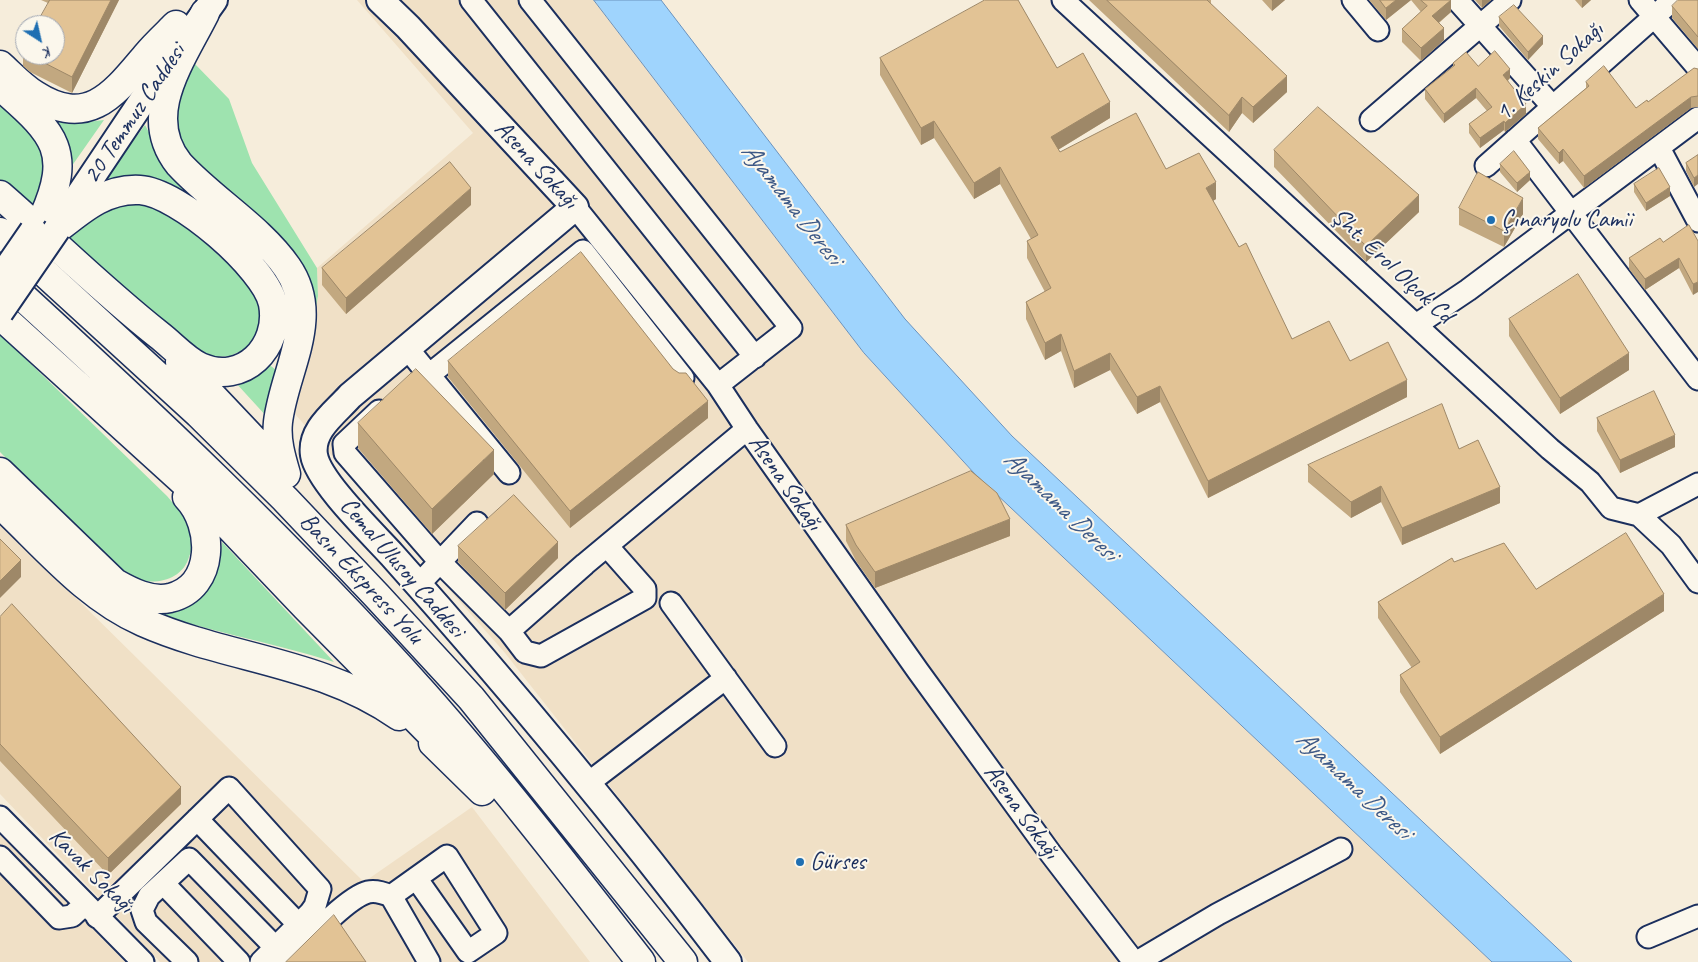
<!DOCTYPE html>
<html>
<head>
<meta charset="utf-8">
<style>
	body { margin:0 }
	#map { position:relative; width:1698px; height:962px; overflow:hidden; background:#f6eddb; font-family:Caveat,sans-serif }
	canvas { display:block }
	.north { position:absolute; left:15px; top:15px; width:50px; height:50px; box-sizing:border-box; background:#fbf7ec; border:1px solid #a1a7b3; border-radius:50%; rotate:145deg; font-size:14px; font-weight:700; line-height:20px; text-align:center; color:#1b2f5e }
	.north::after { content:''; display:block; margin:auto; width:18px; height:22px; background:#1f6fb2; clip-path:polygon(50% 0,100% 100%,50% 72%,0 100%) }
</style>
</head>
<body>
<div id="map">
<canvas width="1698" height="962"></canvas>
<div class="north">K</div>
</div>
<script>
const context = document.querySelector('canvas').getContext('2d');
context.lineJoin = 'round';
function fill(path, color) { context.fillStyle = color; context.fill(path, 'evenodd'); }
function stroke(path, color, width, dash) { context.strokeStyle = color; context.lineWidth = width; context.lineCap = dash ? 'butt' : 'round'; context.setLineDash(dash || []); context.stroke(path); }
function label(font, color, halo, rows, align = 'center') {
  context.font = font + ' Caveat,sans-serif'; context.lineWidth = 4; context.setLineDash([]); context.textBaseline = 'middle'; context.strokeStyle = halo; context.fillStyle = color; for (const [text, x, y, turn = 0] of rows) {
    context.save(); context.translate(x, y); context.rotate((+turn || 0) * Math.PI / 180); context.textAlign = isNaN(turn) ? turn : align; if (halo) context.strokeText(text, 0, 0); context.fillText(text, 0, 0); context.restore();
  }
}
const built = new Path2D(`
	M357 0H594L864 353 974 473 1492 962H748L505 653 295 414 318 296 317 268 473 133Z
	M0 523 364 882 472 807 590 962H160L0 794Z
	M0 834 125 962H0Z`);
const green = new Path2D(`
	M195 64 229 99 252 163 317 268 318 296 312 328 309 299 174 142 176 100Z
	M0 102 34 132 51 164 32 210 0 181Z
	M44 116 69 124 104 120 69 170Z
	M145 125 164 160 208 205 94 193Z
	M149 202 185 224 243 278 253 289 259 302 262 314 261 331 255 341 245 349 230 356 215 357 190 347 65 241C93 206 106 205 149 202Z
	M0 334 167 496C177 508 189 521 193 538 195 543 191 551 189 557 182 582 150 587 128 576 121 573 115 567 109 562L0 452Z
	M267 363 280 373 268 418 235 382Z
	M222 542 334 662C270 642 204 630 140 609L214 573 220 560Z`);
const water = new Path2D(`
	M594 0H661L905 319 1012 436 1572 962H1492L974 473 864 353Z`);
const minor = new Path2D(`
	M471 0 755 357
	M530 0 791 328 718 385
	M1063 0 1550 449 1590 482 1611 508 1639 515 1698 484
	M1353 0 1378 30
	M1457 0 1553 107
	M1640 0 1698 68
	M1371 120 1510 0
	M1515 140 1698 379
	M1659 148 1698 221
	M1486 166 1673 0
	M575 207 718 385 747 429 918 671 1051 854 1134 962
	M1416 325 1468 290 1698 118
	M407 348 509 473
	M429 375 583 251 683 378
	M379 411 344 444 345 453 440 562 509 631 525 652 541 656 645 598V589L607 546
	M1639 515 1671 545 1698 582
	M418 585 477 523
	M671 603 775 746
	M509 631 585 564 747 429
	M587 784 726 678
	M0 817 143 962
	M197 819 298 924
	M0 857 59 918 72 916 84 905
	M163 883 239 962
	M391 896 447 856 496 933 468 952 416 878
	M97 917 229 788 320 889 315 906 310 913 261 962
	M1648 937 1698 916
	M187 962 146 922 142 910 149 896 189 859 275 947
	M286 962C303 945 347 897 368 892 376 890 384 893 391 896L429 962
	M1137 962 1218 914 1341 849`);
const major = new Path2D(`
	M380 0 408 27 575 207 350 396C335 413 310 430 314 455 318 481 373 534 392 555 509 686 622 822 728 962
	M60 224 151 88 214 0`);
const highway = new Path2D(`
	M205 13C181 61 140 115 179 164 212 200 260 228 287 267 322 317 284 370 278 422 276 440 281 457 286 474
	M0 65C11 75 22 87 35 95 88 129 114 94 146 56 155 45 166 35 176 25
	M7 92C55 134 72 153 44 216
	M0 195C53 241 103 291 159 335 172 345 185 360 200 367 243 386 281 347 273 304 266 268 178 192 140 190 106 188 82 209 57 229
	M0 232 199 414 285 499 377 596 471 698 683 962
	M0 276C147 410 292 546 424 694 500 780 571 872 641 962
	M0 315 207 503 306 607 449 752
	M180 362 284 472
	M0 472 115 583C131 592 150 602 170 598 216 587 214 525 187 497
	M0 504C45 546 86 597 143 622 229 660 318 660 399 716
	M433 743 482 791`);
const majorBridge = new Path2D(`
	M0 279 33 231
	M0 312 57 229`);
const wall = new Path2D(`
	M41 0H119L72 93 30 72 23 66V50L25 47V55H55L48 3Z
	M1089 0H1211V4L1287 92 1253 123 1242 113 1229 132Z
	M1262 0H1285L1272 11Z
	M1369 0H1451V12L1439 23 1444 40 1421 61 1402 42V29L1421 12 1411 0 1386 20Z
	M1475 0H1491L1482 8Z
	M1575 0H1591L1582 8Z
	M1698 0V49L1672 18V6Z
	M1499 17 1543 44 1528 60 1499 26Z
	M880 58 1057 68 1110 118 1058 150 1060 152 1166 169 1216 199 1213 201 1292 339 1350 361 1407 397 1208 498 1160 402 1137 414 1110 370 1074 388 1061 351 1045 360 1026 319V302L1045 292 1027 258V241L1031 239 1000 184 974 199 934 138 921 145 880 75Z
	M1453 63 1478 66 1510 78 1508 81 1526 114 1505 132 1504 130 1480 148 1469 133V124L1487 111 1476 98 1444 123 1425 99V89L1453 67Z
	M1698 69V107L1691 108 1584 188 1563 161 1559 164 1538 139V128L1586 88V82L1636 108 1648 102Z
	M1274 150 1419 212 1366 262 1274 167Z
	M1698 155 1694 187 1686 171V163Z
	M1500 164 1530 180 1517 192 1500 172Z
	M1634 184 1670 196 1646 211 1634 192Z
	M471 205 346 314 322 285V268Z
	M1459 208 1523 214 1504 247 1459 225Z
	M1698 241 1693 295 1679 268 1645 290 1629 269V258Z
	M1509 319 1629 370 1560 414 1509 336Z
	M448 361 708 418 570 528 448 377Z
	M1597 418 1675 447 1620 473 1597 431Z
	M358 423 494 474 432 534 358 448Z
	M1459 449 1500 503 1402 545 1381 502 1351 518 1308 482V465Z
	M846 525 1010 536 875 588 856 561 846 541Z
	M458 546 558 558 505 610 458 562Z
	M1454 562 1536 589 1664 611 1440 754 1400 692V675L1412 668 1378 618V602Z
	M0 617 181 804 108 875 0 761Z`);
const shadedWall = new Path2D(`
	M111 0H119L72 93V77Z
	M1272 0H1285L1272 11Z
	M1396 0H1411L1386 20V8Z
	M1451 0V12L1432 28V16Z
	M1482 0H1491L1482 8Z
	M1582 0H1591L1582 8Z
	M1444 28V40L1421 61V48Z
	M1543 36V44L1528 60V52Z
	M1510 69V78L1503 84V75Z
	M1287 76V92L1253 123V107Z
	M1476 88V98L1444 123V114Z
	M1242 97V113L1229 132V115Z
	M1691 97V108L1584 188V176Z
	M1110 102V118L1051 154V137Z
	M1526 104V114L1505 132V123Z
	M934 121V138L921 145V128Z
	M1504 121V130L1480 148V138Z
	M1563 149V161L1559 164V153Z
	M1000 167V184L974 199V183Z
	M1530 172V180L1517 192V183Z
	M1698 175V184L1694 187V178Z
	M1216 182V199L1206 205V188Z
	M1670 187V196L1646 211V203Z
	M471 188V205L346 314V298Z
	M1419 195V212L1366 262V246Z
	M1523 198V214L1504 247V231Z
	M1679 258V268L1645 290V279Z
	M1698 282V292L1693 295V284Z
	M1061 334V351L1045 360V343Z
	M1110 353V370L1074 388V371Z
	M1629 353V370L1560 414V398Z
	M1407 380V397L1208 498V481Z
	M1160 386V402L1137 414V397Z
	M708 401V418L570 528V511Z
	M1675 435V447L1620 473V460Z
	M494 450V474L432 534V509Z
	M1381 486V502L1351 518V502Z
	M1500 487V503L1402 545V528Z
	M1010 519V536L875 588V572Z
	M558 542V558L505 610V593Z
	M21 560V577L0 598V581Z
	M1664 594V611L1440 754V737Z
	M181 787V804L108 875V858Z`);
const building = new Path2D(`
	M50 0H111L72 77 29 55H55V25H36Z
	M985 0H1018L1057 68 1083 53 1110 102 1051 137 1060 152 1136 113 1166 169 1199 153 1216 182 1206 188 1239 247 1246 243 1292 339 1329 321 1350 361 1388 342 1407 380 1208 481 1160 386 1137 397 1110 353 1074 371 1061 334 1045 343 1026 302 1051 288 1027 241 1038 235 1000 167 974 183 934 121 921 128 880 58Z
	M1107 0H1207L1287 76 1253 107 1242 97 1229 115Z
	M1380 0H1396L1386 8Z
	M1421 0H1451L1432 16 1444 28 1421 48 1402 29 1427 6Z
	M1678 0H1698V37L1672 6Z
	M1514 5 1543 36 1528 52 1499 17Z
	M1495 51 1510 69 1503 75 1526 104 1505 123 1504 121 1480 138 1469 124 1492 107 1476 88 1444 114 1425 89 1455 65 1453 63 1466 52 1478 66Z
	M1604 66 1636 108 1647 100 1648 102 1694 68 1698 69V96L1691 97 1584 176 1563 149 1559 153 1538 128 1589 86 1586 82Z
	M1318 107 1419 195 1366 246 1274 150Z
	M1514 151 1530 172 1517 183 1500 164Z
	M1698 155V175L1694 178 1686 163Z
	M450 162 471 188 346 298 322 268Z
	M1659 168 1670 187 1646 203 1634 184Z
	M1478 172 1523 198 1504 231 1459 208Z
	M1689 225 1698 241V282L1693 284 1679 258 1645 279 1629 258 1660 238 1663 242Z
	M581 252 673 369 679 373H686L708 401 570 511 448 361Z
	M1578 274 1629 353 1560 398 1509 319Z
	M416 369 494 450 432 509 358 423Z
	M1654 391 1675 435 1620 460 1597 418Z
	M1442 404 1459 449 1478 440 1500 487 1402 528 1381 486 1351 502 1308 465Z
	M971 471 997 493 1010 519 875 572 856 545 846 525Z
	M514 495 558 542 505 593 458 546Z
	M1626 533 1664 594 1440 737 1400 675 1420 662 1378 602 1452 558 1454 562 1504 543 1536 589Z
	M0 539 21 560 0 581Z
	M12 604 181 787 108 858 0 744V617Z
	M334 915 366 962H286Z`);
const markers = [
	[1491,220,5,"#1f6fb2"],
	[800,862,5,"#1f6fb2"]
];
const streetNames = [
	["1. Keskin Sokağı",1550,72,-42],
	["20 Temmuz Caddesi",135,114,-56],
	["Asena Sokağı",536,165,47],
	["Şht. Erol Olçok Cd",1392,266,43],
	["Asena Sokağı",785,483,55],
	["Cemal Ulusoy Caddesi",402,568,49],
	["Basın Ekspress Yolu",361,579,47],
	["Asena Sokağı",1021,812,54],
	["Kavak Sokağı",91,871,45]
];
const poiNames = [
	["Çınaryolu Camii",1501,220],
	["Gürses",810,862]
];
const waterNames = [
	["Ayamama Deresi",791,204,52],
	["Ayamama Deresi",1060,506,44],
	["Ayamama Deresi",1353,785,43]
];
fill(built, '#f0e0c6');
fill(green, '#9ee3af');
fill(water, '#9fd4fd');
stroke(water, '#6a92bd', 1);
stroke(minor, '#1b2f5e', 25);
stroke(major, '#1b2f5e', 30);
stroke(highway, '#1b2f5e', 31);
stroke(minor, '#fbf7ec', 21);
stroke(major, '#fbf7ec', 26);
stroke(highway, '#fbf7ec', 28);
stroke(majorBridge, '#1b2f5e', 30, []);
stroke(majorBridge, '#fbf7ec', 26);
fill(wall, '#c2a880');
fill(shadedWall, '#9e8868');
fill(building, '#e2c395');
stroke(building, '#9e8868', 1);
for (const [x, y, r, color] of markers) { const dot = new Path2D(); dot.arc(x, y, r, 0, 2 * Math.PI); context.fillStyle = color; context.fill(dot); stroke(dot, '#fbf7ec', 2); }
label('25px', '#1b2f5e', '#fbf7ec', streetNames);
label('25px', '#1b2f5e', '#fbf7ec', poiNames, 'left');
label('italic 26px', '#3c5886', '#fbf7ec', waterNames);
</script>
</body>
</html>
